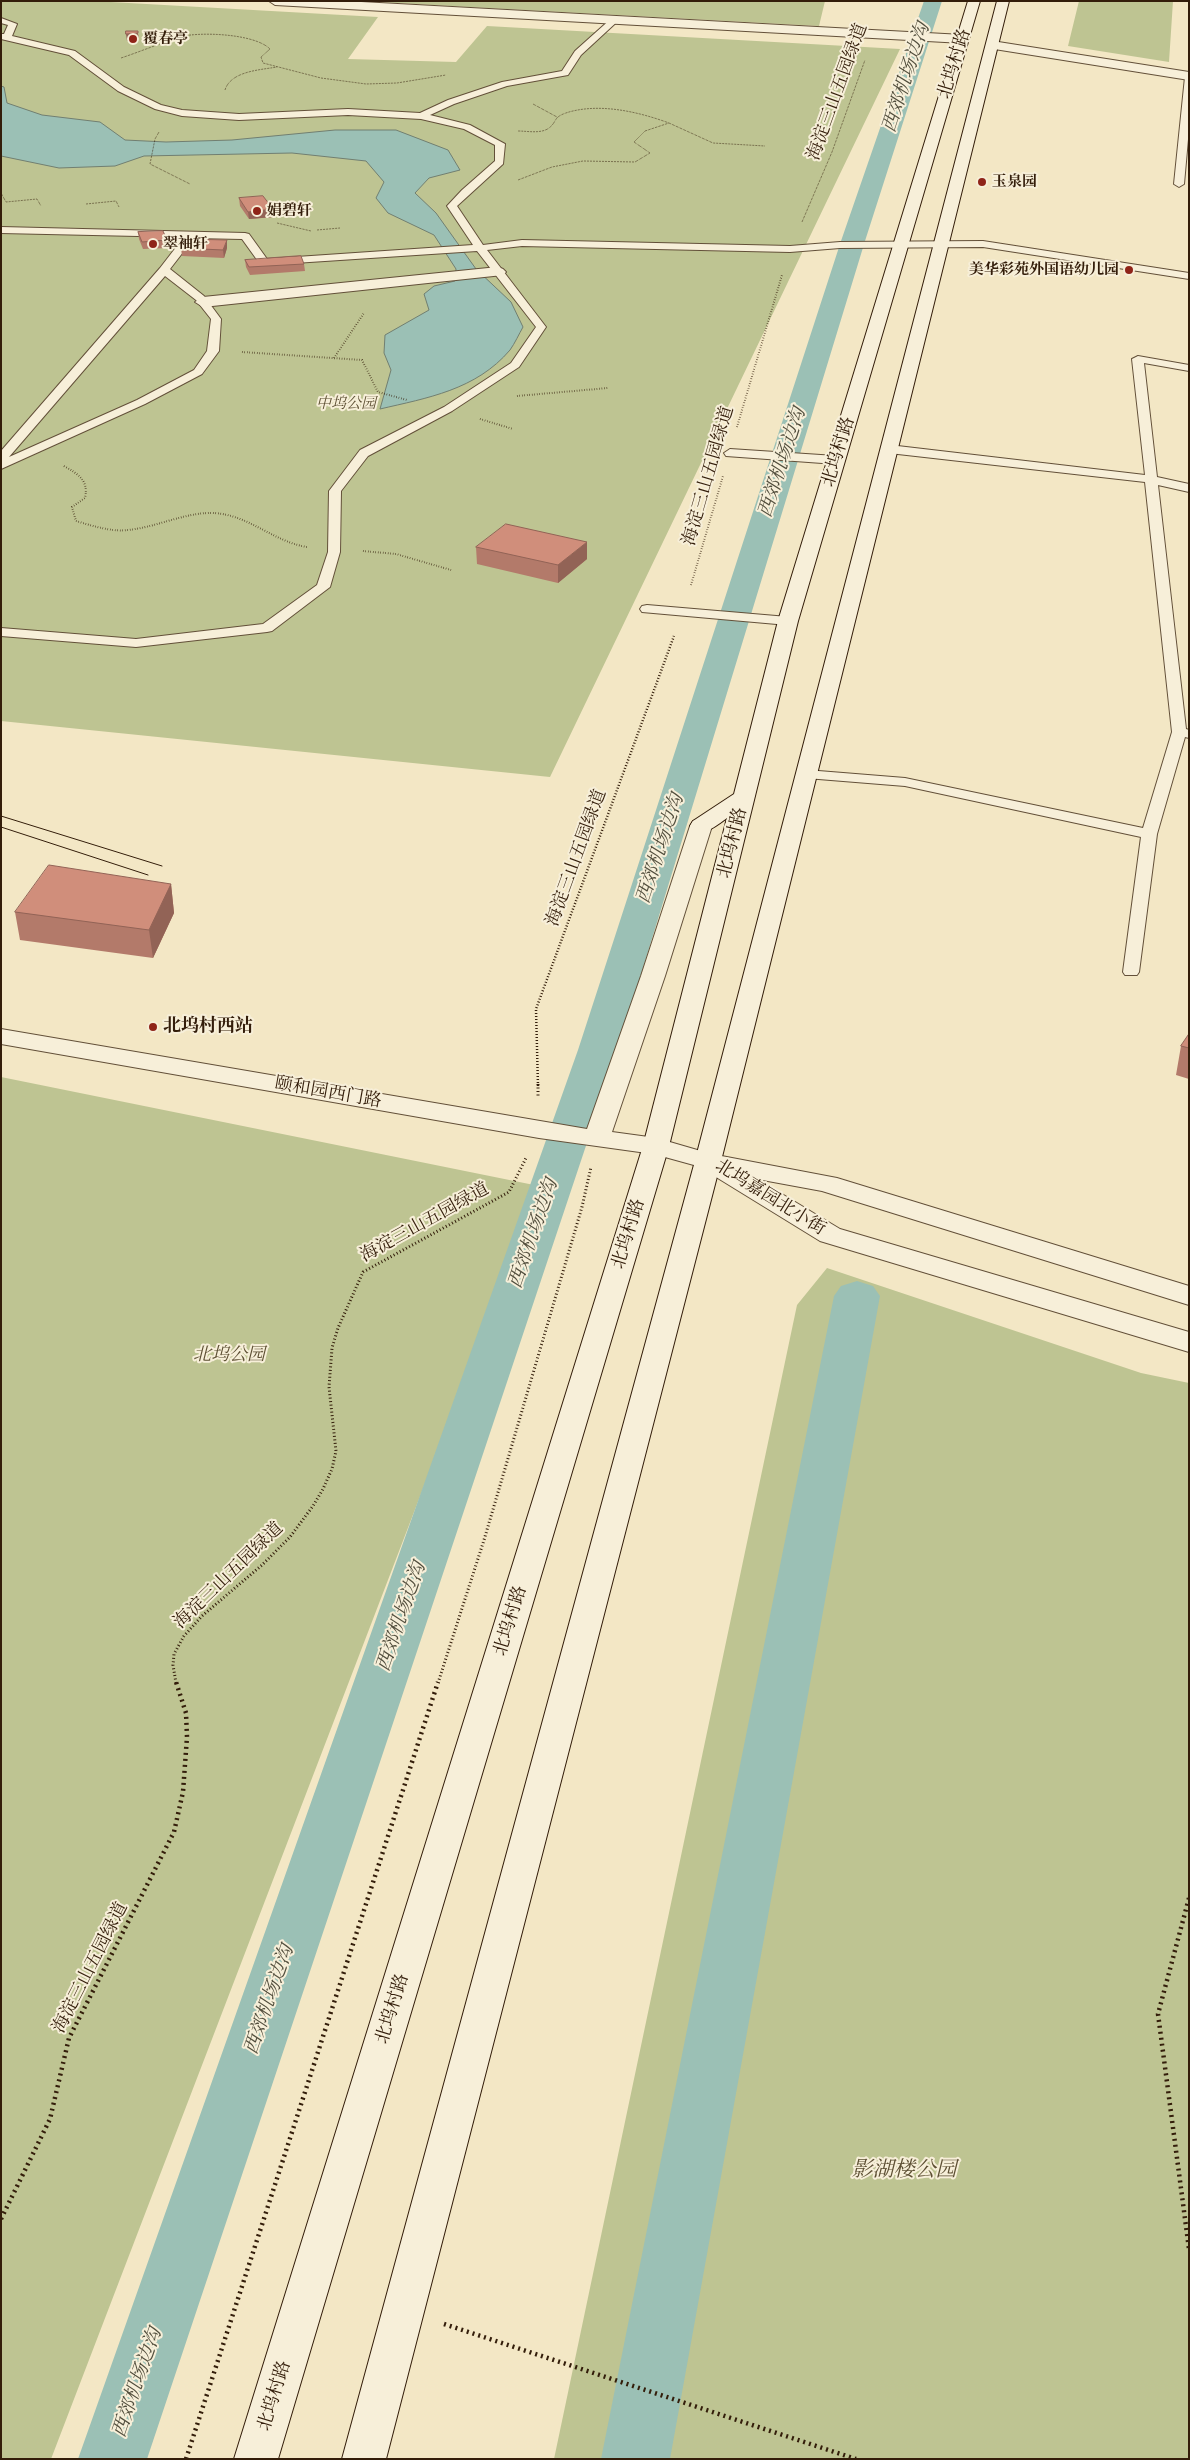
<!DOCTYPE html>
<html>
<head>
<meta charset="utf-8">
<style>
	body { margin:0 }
	#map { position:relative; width:1190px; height:2460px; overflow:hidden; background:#f3e7c5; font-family:"Libre Bodoni",serif }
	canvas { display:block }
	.frame { position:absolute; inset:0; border:2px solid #331d0a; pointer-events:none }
</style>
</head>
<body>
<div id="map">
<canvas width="1190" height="2460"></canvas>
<div class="frame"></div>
</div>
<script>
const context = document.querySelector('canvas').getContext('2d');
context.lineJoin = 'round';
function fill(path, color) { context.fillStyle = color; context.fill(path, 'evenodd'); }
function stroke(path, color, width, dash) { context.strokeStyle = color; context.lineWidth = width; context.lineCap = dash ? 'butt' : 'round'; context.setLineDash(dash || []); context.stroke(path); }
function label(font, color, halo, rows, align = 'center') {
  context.font = font + ' "Libre Bodoni","Noto Serif SC",serif'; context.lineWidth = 4; context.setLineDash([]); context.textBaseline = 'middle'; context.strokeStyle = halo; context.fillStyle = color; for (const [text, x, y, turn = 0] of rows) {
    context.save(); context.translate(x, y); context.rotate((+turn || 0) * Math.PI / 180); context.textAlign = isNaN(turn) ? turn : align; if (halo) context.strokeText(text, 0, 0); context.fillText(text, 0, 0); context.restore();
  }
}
const green = new Path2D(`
	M1 1H93L378 17 348 59 456 62 487 26 900 49 550 777 1 721Z
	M359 1H825L819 26Z
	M1079 1H1173L1169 62 1068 46Z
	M1 1077 539 1186 51 2459H1Z
	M827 1268 1141 1373 1189 1383V2459H554L797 1305Z`);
const water = new Path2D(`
	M1 86 4 87 7 103 42 115 100 122 125 140 166 142 232 140 335 130H396L448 150 460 170 429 178 415 193 436 213 476 269 511 302 523 327C519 334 515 343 510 350 476 390 427 398 380 409L391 370 384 353 385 335 429 310 424 294 434 286 455 281 456 269 434 235 388 213 376 198 384 182 366 161 292 153 144 156 115 166 59 168 1 156Z`);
const canal = new Path2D(`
	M924 1H942L865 241 618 1050 147 2459H78L578 1050 841 241Z
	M857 1281 873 1286 880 1296 670 2459H601L834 1296 841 1286Z`);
const pathFar4 = new Path2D(`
	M121 58C142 51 163 42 184 36 204 32 255 34 270 49L261 57 263 63 321 78 366 84 397 83 446 75
	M225 90C231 71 260 70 277 67
	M533 104 557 117
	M518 131C527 131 541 134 549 128 558 121 552 117 569 112 601 103 639 112 669 123
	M159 132 155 139 150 164 190 184
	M518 180 552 167 583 161 635 162 650 153 634 142 645 131 669 123 713 143 765 146
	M1 193 6 202 37 199 41 206
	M86 204 116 201 119 207
	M802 222 832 152 865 60
	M277 223 311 231
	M317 230 340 228`);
const pathFar3 = new Path2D(`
	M242 352 362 360 378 392 407 400
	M334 358 364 313
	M517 396 608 388
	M480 419 513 429
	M737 427 782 275
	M64 466C78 474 89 480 85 498L72 507 76 521C93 526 111 532 128 530 158 527 185 512 214 513 249 515 274 542 307 547
	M363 551 396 554 451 570
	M691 585 723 476`);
const pathFar2 = new Path2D(`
	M538 1086 536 1009 674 636`);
const pathFar1 = new Path2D(`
	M538 1084V1098
	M176 1683 173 1665 174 1654 184 1636 202 1616 262 1565 290 1537 313 1506 323 1489 332 1469 336 1451 329 1387 332 1348 338 1328 363 1272 509 1192 526 1158
	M438 1683 484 1540 582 1207 591 1167`);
const path = new Path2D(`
	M1189 1898 1158 2014 1189 2249
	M1 2219 50 2119 69 2038 174 1832 183 1792 187 1737 186 1713 176 1682
	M444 2324 856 2459
	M186 2459 438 1682`);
const service = new Path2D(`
	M613 17 620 19 581 55 568 75 507 86 454 104 430 115 470 125 505 144 503 164 457 206 483 245 522 240 790 246 840 242 983 241 1189 273V279L983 247 840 248 790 252 522 246 487 250 546 327 519 367 452 411 368 456 341 491 340 552 330 587 272 631 267 632 136 647 1 636V628L136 639 263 624 317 585 328 552 329 491 360 450 444 407 511 363 536 327 477 251 264 265 260 264 242 239 194 238 170 269 204 296 221 319 219 351 202 374 145 404 1 469V451L160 268 184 237 1 233V227L245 233 249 234 267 259 473 245 447 206 462 190 495 161V145L464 129 421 119 348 115 239 120 182 116 155 109 118 91 69 55 1 39V34H4L8 25 1 23V18L17 24 12 36 75 51 124 87 161 105 182 110 239 114 348 109 420 113 448 100 502 82 562 71 575 51ZM165 276 196 300 211 319 207 351 194 370 137 400 9 457Z
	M1189 74V128L1184 184 1179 187 1174 184 1185 77Z
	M1138 356 1189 365V371L1144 363 1157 477 1189 484V492L1158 485 1186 729 1189 730V738L1185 737 1157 834 1139 972 1137 975H1125L1123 972 1141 837 905 786 806 778 799 774 806 770 905 778 1143 828 1172 732 1145 482 889 453 883 449 889 445 1145 475 1132 359Z
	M730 449 836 456 842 460 836 464 726 456 724 453Z
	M647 605 788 617 795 621 788 625 642 612 640 609 642 606Z`);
const pedestrian = new Path2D(`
	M498 267 503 269 506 272 503 275 203 307 195 302 203 297Z`);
const minor = new Path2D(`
	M269 1H343L963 35 969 39 963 43 275 5Z
	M992 41 1189 72V80L988 48 986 45 988 42Z`);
const tertiary = new Path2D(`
	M701 819 709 821 712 826 665 976 612 1132 656 1138 711 1154 837 1178 1189 1286V1305L822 1191 757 1179 840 1229 1189 1332V1352L820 1241 716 1177 712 1170 654 1154 539 1138 1 1044V1029L587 1129 641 976 690 826 693 821Z`);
const secondary = new Path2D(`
	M968 1H980L798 621 669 1146 278 2459H234L643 1146 727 818C716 826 707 834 693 831L690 826 693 821 734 794 778 621Z
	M997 1H1009L721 1161 386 2459H342L695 1161Z`);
const tram = new Path2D(`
	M1 816 162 866
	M1 827 148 875`);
const wall = new Path2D(`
	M239 198 273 209 274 217 249 219 240 206Z
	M138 232 167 240 168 248 143 249 139 239Z
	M181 248H227L224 258 182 256Z
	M245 260 304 264 305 271 250 275 246 267Z
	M476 547 587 559 558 583 477 564Z
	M171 884 174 913 153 958 20 940 15 912Z
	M1189 1034V1079L1176 1075 1181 1046Z`);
const shadedWall = new Path2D(`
	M138 33 139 40 127 41 126 34Z
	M273 209 274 217 249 219 248 212Z
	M227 240V248L224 258 223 250Z
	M587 542V559L558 583V565Z
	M171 884 174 913 153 958 149 930Z`);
const building = new Path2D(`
	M126 31H138V33L126 34Z
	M263 196 273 209 248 212 239 198Z
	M163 231 167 240 142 242 138 232Z
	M187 239 227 240 223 250 181 248Z
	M301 256 304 264 249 267 245 260Z
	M506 524 587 542 558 565 476 547Z
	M49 865 171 884 149 930 15 912Z
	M1189 1034V1048L1181 1046Z`);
const markers = [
	[133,39,5,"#8f2418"],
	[982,182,5,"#8f2418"],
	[257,211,5,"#8f2418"],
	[153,244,5,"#8f2418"],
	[1129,270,5,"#8f2418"],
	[153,1027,5,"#8f2418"]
];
const farPoinames = [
	["覆春亭",143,39],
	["玉泉园",992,182],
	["娟碧轩",267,211],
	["翠袖轩",163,244],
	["美华彩苑外国语幼儿园",1119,270,"right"]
];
const farParknames = [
	["中坞公园",346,404]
];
const streetNames = [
	["北坞村路",955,64,-73],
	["海淀三山五园绿道",838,92,-70],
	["北坞村路",839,452,-73],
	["海淀三山五园绿道",709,476,-74],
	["北坞村路",733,843,-76],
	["海淀三山五园绿道",577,858,-70],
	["颐和园西门路",328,1093,10],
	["北坞嘉园北小街",770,1198,32],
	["海淀三山五园绿道",425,1223,-29],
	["北坞村路",629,1234,-73],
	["海淀三山五园绿道",229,1576,-44],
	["北坞村路",511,1621,-73],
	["海淀三山五园绿道",91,1968,-63],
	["北坞村路",393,2009,-73],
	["北坞村路",275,2396,-73]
];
const poiNames = [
	["北坞村西站",163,1027]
];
const parkNames = [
	["北坞公园",229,1356]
];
const waterNames = [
	["西郊机场边沟",907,78,-72],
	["西郊机场边沟",783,463,-72],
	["西郊机场边沟",661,849,-72],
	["西郊机场边沟",534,1234,-71],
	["西郊机场边沟",402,1617,-71],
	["西郊机场边沟",270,2000,-71],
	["西郊机场边沟",138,2383,-71]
];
const nearParknames = [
	["影湖楼公园",904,2171]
];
fill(green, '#bec492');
fill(water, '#9bc0b5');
stroke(water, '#717f71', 1);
fill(canal, '#9bc0b5');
stroke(service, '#635039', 2);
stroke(pedestrian, '#635039', 2);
stroke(minor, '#635039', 2);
stroke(tertiary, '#635039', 2);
stroke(secondary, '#331d0a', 2);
stroke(pathFar4, '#331d0a', 1, [0.5, 1]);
stroke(pathFar3, '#331d0a', 2, [0.5, 2]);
stroke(pathFar2, '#331d0a', 2.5, [1, 2]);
stroke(pathFar1, '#331d0a', 3, [1, 2.5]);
stroke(path, '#331d0a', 4.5, [2, 4]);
fill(service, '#f7efd9');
fill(pedestrian, '#f7efd9');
fill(minor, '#f7efd9');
fill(tertiary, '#f7efd9');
fill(secondary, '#f7efd9');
stroke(tram, '#331d0a', 1);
fill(wall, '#b37a6a');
fill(shadedWall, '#926356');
fill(building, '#d08e7b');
stroke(building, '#926356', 1);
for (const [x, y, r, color] of markers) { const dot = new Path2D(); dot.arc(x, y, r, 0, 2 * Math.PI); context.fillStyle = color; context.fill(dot); stroke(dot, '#f7efd9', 2); }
label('bold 15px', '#331d0a', '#f7efd9', farPoinames, 'left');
label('italic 15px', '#5d4f33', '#f7efd9', farParknames);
label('18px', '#331d0a', '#f7efd9', streetNames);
label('bold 18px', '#331d0a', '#f7efd9', poiNames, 'left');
label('italic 18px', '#5d4f33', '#f7efd9', parkNames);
label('italic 19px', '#524e3d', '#f7efd9', waterNames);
label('italic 21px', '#5d4f33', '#f7efd9', nearParknames);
</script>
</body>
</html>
